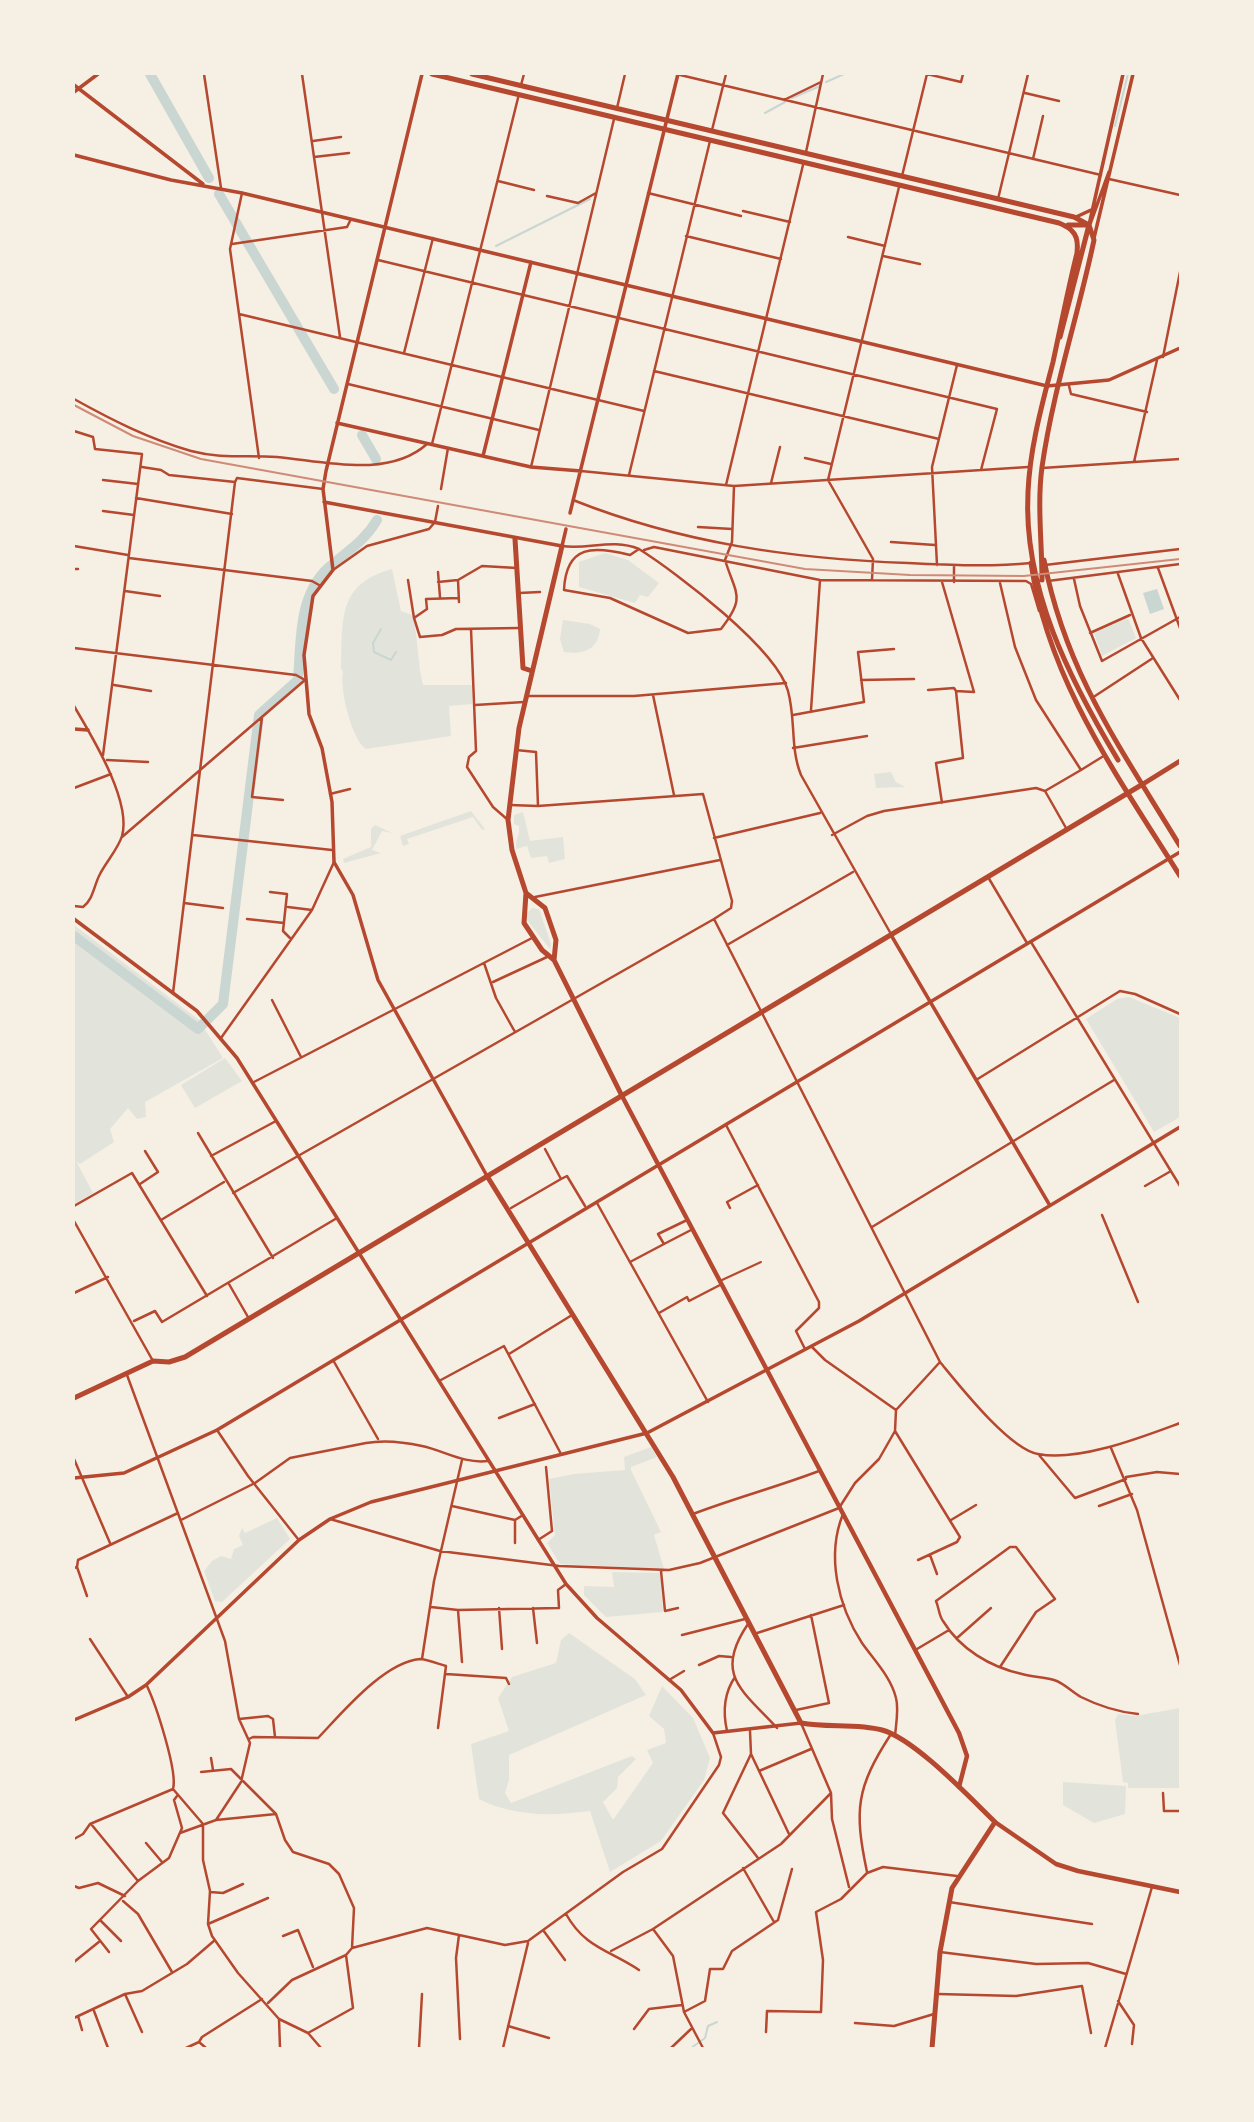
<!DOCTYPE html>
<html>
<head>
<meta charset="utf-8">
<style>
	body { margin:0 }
	#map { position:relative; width:1254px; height:2122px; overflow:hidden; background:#f6efe4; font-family:Barlow,sans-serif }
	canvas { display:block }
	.frame { position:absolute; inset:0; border:75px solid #f6efe4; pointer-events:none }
</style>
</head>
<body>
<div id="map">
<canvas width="1254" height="2122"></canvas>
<div class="frame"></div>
</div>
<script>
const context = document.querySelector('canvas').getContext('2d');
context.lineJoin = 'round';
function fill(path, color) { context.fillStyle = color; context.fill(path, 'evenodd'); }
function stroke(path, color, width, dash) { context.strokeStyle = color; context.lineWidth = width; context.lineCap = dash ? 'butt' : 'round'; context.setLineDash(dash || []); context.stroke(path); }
const green = new Path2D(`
	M605 553 628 560 659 583 648 597 640 595 635 603 579 587V562Z
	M392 569 401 611 412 615C419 639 417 662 423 685H472V704L449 706 451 736 366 749C352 741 339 688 343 672L341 669C343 622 336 584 392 569Z
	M1128 618 1136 638 1102 656 1094 633Z
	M563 620 590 624 600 629C598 650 583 655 564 652L560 639Z
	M891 772 896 782 905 787 876 788 874 774Z
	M471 811 485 829 482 830 473 817 407 839 409 844 403 846 400 836Z
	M523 812 530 841 563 837 565 859 549 863 547 856 531 858 527 846 516 849C515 839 520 837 519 826L514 824V815Z
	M375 825 392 833 382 831 372 850 381 853 344 863 343 859 371 847V829Z
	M532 908 539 909 551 944 550 949 527 920V913Z
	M74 925 199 1020 223 1058 145 1102 146 1117 137 1119 128 1108 110 1129 114 1142 80 1164 76 1161 93 1193 74 1204Z
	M1129 997 1180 1018V1117L1154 1132 1086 1019 1117 999Z
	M225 1058 242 1081 195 1108 181 1085Z
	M651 1447 657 1457 631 1467V1470L661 1532 654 1535 664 1569 560 1564 547 1543 555 1535 549 1479 574 1474 625 1470 624 1457Z
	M277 1518 290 1539 222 1602 215 1601 204 1571 212 1561 221 1556 231 1559 234 1549 243 1545 239 1536 242 1528 245 1533Z
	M612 1572 660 1573 663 1612 606 1617 584 1595V1586L614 1587Z
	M569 1633 635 1679 646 1695 509 1755V1780L505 1793 511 1803 632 1756 636 1759 618 1777 617 1788 603 1802 613 1820 653 1763 647 1750 666 1743 664 1729 649 1716 662 1686 693 1718 710 1758 704 1780 661 1841 610 1872 590 1811C551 1816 515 1817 479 1799L471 1744 509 1731 498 1698 512 1677 556 1663 561 1640Z
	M1180 1708V1788H1128V1783L1123 1782 1115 1720 1118 1714 1135 1716Z
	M1063 1782 1126 1786 1125 1814 1094 1823 1063 1805Z`);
const water = new Path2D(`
	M1157 589 1164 609 1150 614 1143 593Z`);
const stream = new Path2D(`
	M826 82 844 74
	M792 98 820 86
	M765 113 785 102
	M1115 126 1128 74
	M496 246 590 199
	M381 629 373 643 374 652 391 660 396 652
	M691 2048 705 2038 708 2026 717 2022`);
const river = new Path2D(`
	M150 74 209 178
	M219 194 334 389
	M362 435 376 459
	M74 936 198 1029 223 1004 259 715 298 680C301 642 298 596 328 568 346 552 364 542 377 520`);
const service = new Path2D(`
	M722 1280 761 1262`);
const pedestrian = new Path2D(`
	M545 1149 561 1179 567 1176 585 1206
	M511 1208 561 1179
	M730 1208 727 1202 758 1185
	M685 1221 658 1234 664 1244 691 1230
	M630 1262 664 1244
	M659 1313 687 1297 689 1301 720 1285`);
const minor = new Path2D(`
	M204 74 221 188
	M302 74 340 337
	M676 74 1101 175
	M927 74 961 82 963 74
	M521 85 524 74
	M1025 93 1059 101
	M784 100 821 82
	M617 108 625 74
	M712 130 726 74
	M313 141 341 137
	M806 152 823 74
	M314 157 349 153
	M1033 159 1043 116
	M902 176 927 74
	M1109 179 1180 195
	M498 181 534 190
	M242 193 230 249 259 458
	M648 193 741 216
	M547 196 578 203 596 193
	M998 199 1028 74
	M743 211 790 222
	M686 236 781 259
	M848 237 885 246
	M232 244 347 227 351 219
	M883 256 920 264
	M378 260 997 409 981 470
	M239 314 644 411
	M404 353 433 238
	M1163 357 1180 272
	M654 371 939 439
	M348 384 539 430
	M1069 386 1071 394 1147 412
	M74 399C112 420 149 439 191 451 221 459 247 455 277 457 323 461 388 479 427 444
	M74 431 93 437 95 449 142 454 103 755
	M432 444 519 94
	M805 458 831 464
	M1134 462 1157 360
	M142 467 161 470 169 475 235 482
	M531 467 614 119
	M1042 468 1180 459
	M581 471 734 486 1028 467
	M629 475 710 141
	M103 480 138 484
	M771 483 780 447
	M726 485 803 165
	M441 489 448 448
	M136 498 232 514
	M573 500C681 543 793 559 908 563 949 565 990 567 1031 563
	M103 511 134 515
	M698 527 732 529
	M891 542 935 545
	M74 546 128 555
	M562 546C589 550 612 538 639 549 677 573 777 649 788 691 796 720 790 748 801 775L891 934
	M639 549 630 555C594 546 566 544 564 590L610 598 688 633 721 629C746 597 736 595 725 560L732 542 734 486
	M644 550 654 547 820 580 1026 581 1031 584 1039 611
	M129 558 312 581 319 585
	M937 565 932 467 957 365
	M1045 565 1180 549
	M954 566V582
	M1158 568 1180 628
	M74 569H78
	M333 570 367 546 429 529 435 522 438 506
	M438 572 440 597
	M1118 574 1141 638 1180 700
	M1074 579 1080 606 1102 661 1180 617
	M408 580 414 618
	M458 580 482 566 517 568
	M872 580 873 559 828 480 899 187
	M1048 581 1180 564
	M438 582 458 580 459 602
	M942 582 974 692 956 691 963 758 936 763 942 803
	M1000 583 1015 647 1036 700 1081 770 1045 791 1066 828
	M125 591 160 596
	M519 593 540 592
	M459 598 426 599 427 609 414 618 420 637 442 635 456 629 519 628
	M471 629 476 751 469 757 467 767 493 807 508 820
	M1090 633 1130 615
	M74 648 296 675 305 680 122 837
	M861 680 914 679
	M114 685 151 691
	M928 690 954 688 956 691
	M653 695 674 795
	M527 696H634L786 683
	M1095 696 1153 658
	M475 705 524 702
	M74 706C91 735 132 801 122 836 118 849 106 862 100 874 94 885 93 900 83 907L74 906
	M811 710 820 580
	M793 715 864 702 858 652 894 649
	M262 717 252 797 283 800
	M793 748 867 736
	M516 750 536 752 538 806
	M107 760 148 762
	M1081 770 1102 757
	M74 788 111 774
	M330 794 350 789
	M510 805 538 806 703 794 732 901 731 908 714 919
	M193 835 332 850
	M832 835 867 816 884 811 1036 788 1045 791
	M714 838 820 813
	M988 877 1027 943
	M270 892 287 894 283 931 291 939
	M535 897 720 860
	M184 903 223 908
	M288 907 312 910
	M247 919 284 923
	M1031 942 1180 1186
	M727 945 853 872
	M484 963 496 998 515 1032
	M493 982 547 957
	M173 993 235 482 237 478 323 489
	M272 1000 301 1057
	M221 1038 312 910 334 862
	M976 1080 1120 991 1135 994 1180 1014
	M252 1083 532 938
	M726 1125 819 1302V1308L796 1331 805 1349
	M198 1133 273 1258
	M211 1156 276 1121
	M140 1184 158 1172 145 1151
	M1145 1186 1171 1171
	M233 1193 714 919 940 1362C959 1385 1009 1449 1038 1454 1079 1462 1142 1437 1180 1423
	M597 1203 708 1402
	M74 1206 132 1173 207 1296
	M1102 1215 1138 1302
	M161 1220 224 1182
	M74 1221 153 1361
	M872 1227 1114 1080
	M229 1284 248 1317
	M74 1293 108 1277
	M134 1321 155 1311 162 1322 337 1218
	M812 1347 825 1360 896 1410
	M509 1354 572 1315
	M333 1360 378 1439
	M127 1375 225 1641 239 1719 250 1743 241 1782 216 1820 180 1833
	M439 1381 504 1346 561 1454
	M499 1418 535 1404
	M217 1430 248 1476 298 1539
	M1111 1448 1137 1510 1180 1665
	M1039 1455 1075 1498 1126 1479
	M74 1459 110 1543
	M1126 1477 1157 1472 1180 1474
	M452 1506 515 1520 523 1515
	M1099 1506 1132 1494
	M693 1514C735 1498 777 1487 819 1471
	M843 1514C826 1556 838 1606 862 1643 874 1660 891 1677 896 1698 899 1709 896 1724 895 1736
	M330 1519 440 1551 559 1566 669 1570 700 1563 839 1508 855 1483 879 1459 895 1431
	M181 1520 255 1483 290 1458 366 1443C383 1440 404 1442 422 1446 445 1451 464 1464 488 1461
	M515 1520V1543
	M951 1520 976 1505
	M538 1540 552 1531 546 1467
	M930 1555 937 1574
	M918 1560 957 1542 960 1537 895 1431 896 1410 940 1362
	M77 1567 87 1596
	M74 1568 77 1567 78 1560 178 1513
	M661 1571 665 1611 678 1608
	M431 1607 458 1610 559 1608 558 1590 566 1584
	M499 1608 502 1649
	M533 1608 537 1643
	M458 1610 462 1662
	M748 1624C713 1675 743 1691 777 1728
	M754 1634 844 1605
	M682 1635 745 1619
	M957 1638 991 1608
	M90 1639 128 1697
	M917 1649 949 1630
	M422 1659 434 1581 462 1460
	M699 1665 719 1656 731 1657
	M1000 1667 1036 1612 1055 1599 1016 1547H1010L936 1601C939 1608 939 1616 943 1621 960 1649 990 1667 1022 1674 1032 1677 1044 1677 1054 1680 1064 1683 1072 1692 1081 1697 1099 1706 1118 1712 1138 1714
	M446 1674 506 1678 509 1684
	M669 1680 684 1671
	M147 1686C156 1705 178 1772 173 1789
	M796 1710 829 1703 811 1615
	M239 1719 268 1716 273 1719 275 1737
	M801 1723 831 1793 832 1819 849 1887
	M727 1731C723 1713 724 1693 735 1677
	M750 1731 751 1754 789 1834
	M249 1739 253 1737 318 1738C342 1713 384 1662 420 1659 426 1659 439 1664 446 1666L438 1728
	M751 1754 723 1813 758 1858
	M211 1758 213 1770
	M759 1771 811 1749
	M201 1772 231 1769 276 1814 285 1840 293 1852 329 1864 339 1874 354 1908 352 1948
	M173 1789 203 1824V1860L210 1891 208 1924 212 1936 238 1973 279 2019 308 2033 321 2048
	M1163 1793 1164 1811H1180
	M216 1820 276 1814
	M91 1824 138 1881
	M74 1839 83 1834 90 1824 173 1789
	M146 1843 162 1862
	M743 1868 774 1922
	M867 1872C854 1810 856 1788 891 1734
	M74 1886 79 1888 98 1883 125 1896
	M210 1892 223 1893 243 1884
	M123 1901 138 1914 172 1972
	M949 1902 1092 1924
	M566 1914C585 1948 609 1950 639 1970
	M101 1921 121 1941
	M208 1924 268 1898
	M653 1929 673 1956 684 2012 703 2048
	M543 1930 565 1960
	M459 1935 456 1958 460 2039
	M283 1936 298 1930 313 1967
	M611 1951 653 1929 781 1844 831 1793
	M109 1952 91 1929 138 1881 169 1858 182 1828 174 1800 177 1796
	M940 1952 1036 1964 1088 1963 1126 1974
	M74 1962 100 1941
	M125 1994 142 2032
	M938 1994 1016 1996 1082 1986 1091 2033
	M1118 2001 1134 2025 1132 2044
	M268 2003 292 1980 346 1955 352 1948 427 1928 505 1945 528 1941 623 1872 662 1849 719 1765 721 1757 713 1733
	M94 2011 108 2048
	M684 2012 705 2001 710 1969H723L732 1951 778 1920 792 1869
	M78 2016 82 2030
	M74 2018 125 1994 142 1991 187 1964 215 1940
	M279 2019 280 2048
	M855 2023 894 2026 934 2014
	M508 2026 549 2038
	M634 2029 649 2009 682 2005
	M766 2032 767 2011 821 2012 823 1960 816 1912 841 1899 867 1873 883 1867 957 1876
	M308 2033 353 2008 346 1955
	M186 2048 199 2042
	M206 2048 199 2042 202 2037 262 1999
	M419 2048 422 1994
	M503 2048 528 1943
	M671 2048 691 2029
	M1105 2048 1152 1887`);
const tertiary = new Path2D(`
	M422 74 326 471 323 489 333 570 313 596 304 655 309 714 322 748 332 802 334 862 353 895 378 980 487 1176
	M74 85 203 184
	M74 92 98 74
	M74 155 171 180 242 193 1047 386 1109 380 1180 348
	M1076 217 1091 210
	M1090 224 1109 172
	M1089 225 1123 74
	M1094 238 1133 74
	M337 423 531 467 581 471
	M483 456 531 262
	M324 502 562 546 566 529
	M570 513 678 74
	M74 729 88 730
	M74 919 197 1011 237 1058 566 1584 597 1618 681 1690 713 1733 801 1723
	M891 935 1049 1204
	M74 1478 124 1473 217 1430 1180 852
	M74 1720 128 1697 146 1685 299 1540 330 1519 371 1502 647 1433 859 1321 1180 1127`);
const secondary = new Path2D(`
	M622 1096 959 1733 967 1756 959 1787
	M995 1822 1056 1864 1078 1871 1180 1892`);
const primary = new Path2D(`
	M515 539 523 668 532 671
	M562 546 519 728 508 820 512 850 526 893 524 923 542 950 554 960 622 1096
	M1143 784 1180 761
	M526 893 545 908 556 940 554 960
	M487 1176 673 1477 801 1723C827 1728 857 1723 882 1730 915 1739 970 1798 995 1822L952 1888 940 1952 932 2048`);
const trunk = new Path2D(`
	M432 74 1059 223C1074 229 1079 236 1077 253 1068 289 1061 325 1053 362 1042 405 1030 447 1028 492 1023 589 1070 680 1118 760
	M472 74 1074 217 1089 225 1094 240C1078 316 1053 390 1042 467 1037 505 1042 542 1042 580
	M1068 225H1089
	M1060 337 1089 225
	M1044 560C1066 674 1122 750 1180 846
	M1031 563C1048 681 1119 778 1180 876
	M74 1398 153 1361 169 1362 185 1357 1143 784`);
const rail = new Path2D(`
	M74 405 133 436 201 459 805 569 910 575 1024 576 1180 559`);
fill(green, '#e2e4dc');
fill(water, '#c9d6d2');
stroke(stream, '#c9d6d2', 2);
stroke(river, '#c9d6d2', 10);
stroke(service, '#b5482f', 2);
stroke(pedestrian, '#b5482f', 2.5);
stroke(minor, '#b5482f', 2.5);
stroke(tertiary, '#b5482f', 3.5);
stroke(secondary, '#b5482f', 4.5);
stroke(primary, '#b5482f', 5);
stroke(trunk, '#b5482f', 5);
stroke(rail, '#cf8b77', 2);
</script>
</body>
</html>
